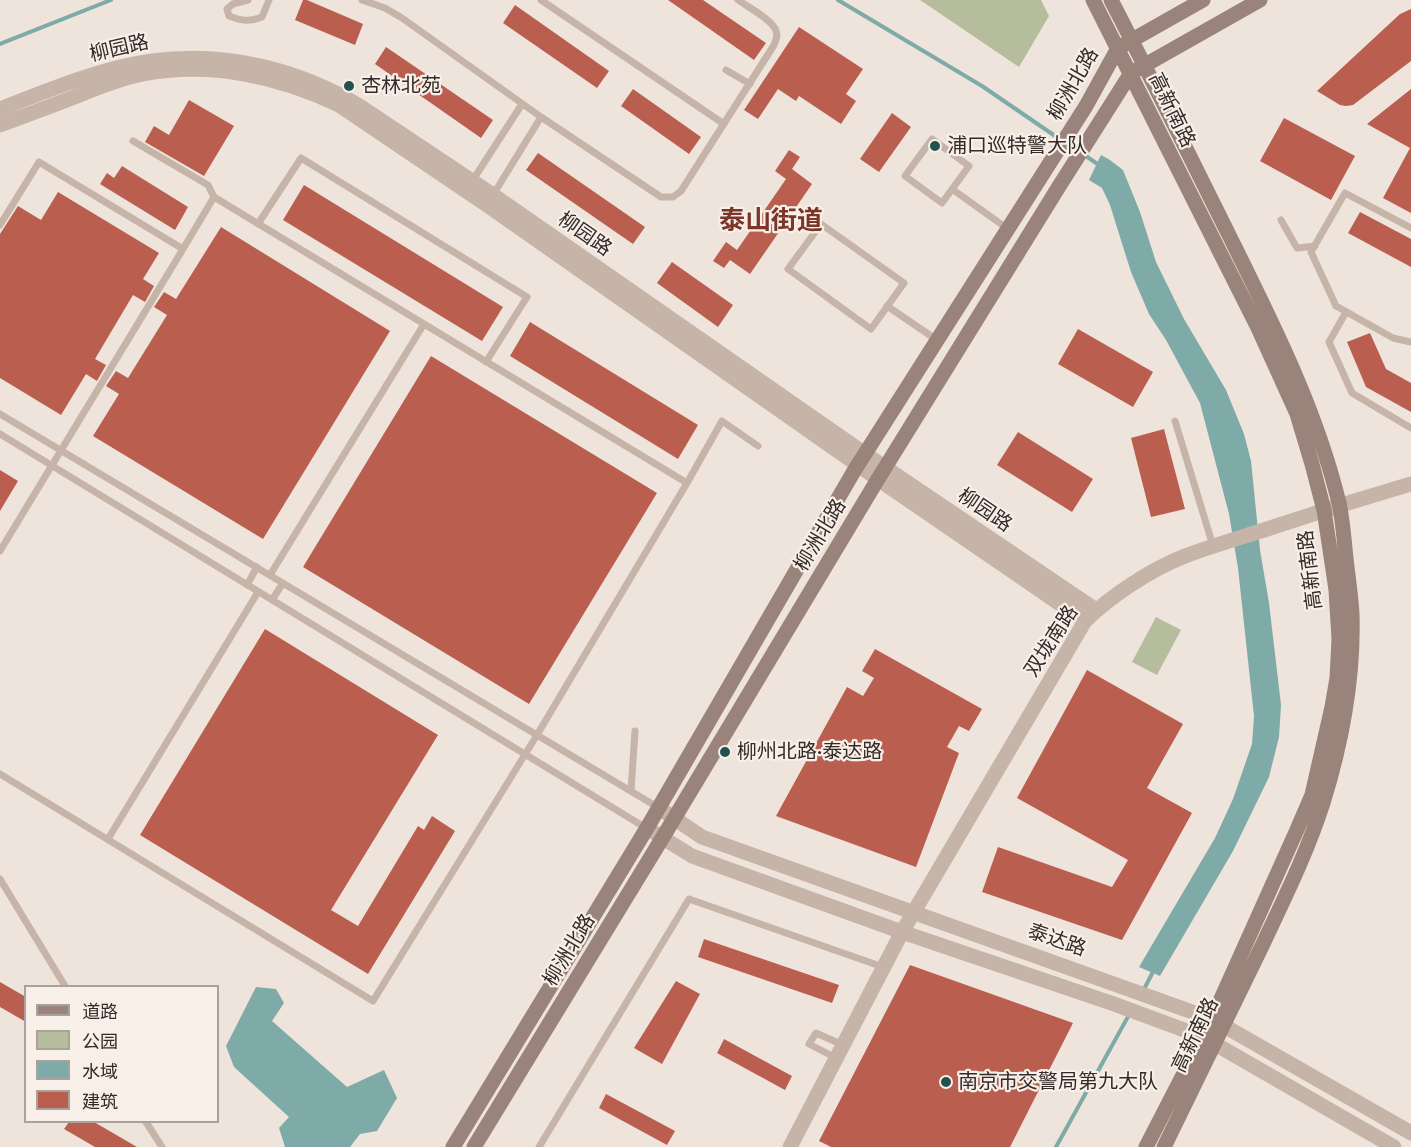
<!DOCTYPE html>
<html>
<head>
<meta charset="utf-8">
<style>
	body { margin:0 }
	#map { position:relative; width:1411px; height:1147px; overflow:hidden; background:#efe4dc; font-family:Lato,"Noto Sans SC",sans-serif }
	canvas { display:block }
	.legend { position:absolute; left:24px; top:985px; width:195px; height:138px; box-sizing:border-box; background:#f7efe8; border:2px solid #a9a19b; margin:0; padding:8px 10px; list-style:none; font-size:18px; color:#342b28 }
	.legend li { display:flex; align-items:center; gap:12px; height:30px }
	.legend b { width:30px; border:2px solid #a9a19b }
</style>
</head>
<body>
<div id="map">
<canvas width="1411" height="1147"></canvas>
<ul class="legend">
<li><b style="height:8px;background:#9a837b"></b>道路</li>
<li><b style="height:16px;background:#b5bd9d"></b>公园</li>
<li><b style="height:16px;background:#7eaaa7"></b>水域</li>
<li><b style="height:16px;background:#ba5f4f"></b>建筑</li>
</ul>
</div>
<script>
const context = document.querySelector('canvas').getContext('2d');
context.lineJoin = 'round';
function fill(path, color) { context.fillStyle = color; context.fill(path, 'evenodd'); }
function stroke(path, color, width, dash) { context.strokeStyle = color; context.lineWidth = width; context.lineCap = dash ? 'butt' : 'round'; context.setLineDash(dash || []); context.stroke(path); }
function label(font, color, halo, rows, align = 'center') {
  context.font = font + ' Lato,"Noto Sans SC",sans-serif'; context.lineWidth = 4.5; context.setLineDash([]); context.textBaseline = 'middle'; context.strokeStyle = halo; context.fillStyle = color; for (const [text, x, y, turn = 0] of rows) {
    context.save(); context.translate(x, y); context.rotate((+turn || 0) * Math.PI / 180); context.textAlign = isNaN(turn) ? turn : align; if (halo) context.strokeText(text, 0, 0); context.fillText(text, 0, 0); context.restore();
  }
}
const green = new Path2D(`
	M920 0H1041L1049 16 1019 67Z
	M1156 617 1181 630 1157 675 1132 662Z`);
const water = new Path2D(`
	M1101 155 1110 160 1123 170 1140 212 1156 262 1184 319 1226 390 1244 434 1251 461 1260 550 1269 603 1281 705 1279 737 1269 777 1233 851 1160 976 1139 967 1215 838 1233 799 1252 744 1254 716 1238 568 1229 514 1200 403 1166 340 1149 314 1131 272 1110 205 1102 188 1089 180Z
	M256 987 276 989 284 1003 272 1021 347 1087 384 1070 397 1098 377 1131 360 1134 350 1147H285L279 1128 289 1117 234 1067 226 1046Z`);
const stream = new Path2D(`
	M838 0 982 86 1061 140
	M0 44 111 0
	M1083 154 1099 165
	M1143 991 1155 968
	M1056 1147 1130 1013`);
const building = new Path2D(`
	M303 0H307L363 24 355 45 295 20Z
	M668 0H703L766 43 754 60Z
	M515 5 609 71 597 88 503 23Z
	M1411 9V61L1353 105 1346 106 1340 105 1317 91 1400 14Z
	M799 27 863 69 846 94 856 101 841 124 799 96 796 101 778 89 758 119 744 110Z
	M386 47 493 120 481 138 375 64Z
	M633 89 701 137 689 154 621 106Z
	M1411 89V213L1383 198 1410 148 1367 124Z
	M189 100 234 126 204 176 145 142 154 126 169 135Z
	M892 113 911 127 879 172 860 159Z
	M1284 118 1355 156 1331 200 1260 161Z
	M789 150 800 157 792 169 812 184 750 274 730 260 724 268 713 261 726 242 737 250 786 179 775 171Z
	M538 153 645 227 633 244 526 170Z
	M122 166 188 207 175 230 100 184 107 173 114 178Z
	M304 185 503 307 482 341 283 220Z
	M58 192 159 253 143 279 154 286 145 302 133 295 95 359 106 365 97 381 86 374 61 415 0 378V234L18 206 41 220Z
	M1360 212 1411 239V267L1348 233Z
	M221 227 390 331 263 539 93 436 119 394 106 386 116 371 128 378 167 315 154 307 164 292 176 299Z
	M672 262 733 305 718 327 657 283Z
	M530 322 698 425 678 459 510 356Z
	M1078 329 1153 372 1133 407 1058 364Z
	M1370 333 1386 369 1411 383V412L1366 387 1347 342Z
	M431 356 657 493 529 704 303 567Z
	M1164 429 1185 509 1151 517 1131 438Z
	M1018 432 1093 479 1072 512 997 465Z
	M0 470 18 481 0 511Z
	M265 629 438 735 331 910 358 926 418 826 424 830 432 816 455 831 368 974 140 835Z
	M875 649 982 709 969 731 959 726 947 747 959 753 916 867 776 816 847 687 863 696 874 678 862 671Z
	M1087 670 1183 724 1147 788 1192 813 1122 940 982 892 998 847 1112 887 1128 860 1017 798Z
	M704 939 839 985 832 1003 698 957Z
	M910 965 1073 1023 1010 1147H831L819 1141Z
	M676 981 700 994 662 1064 634 1048Z
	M0 982 26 997V1022L0 1007Z
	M724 1039 792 1076 785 1090 717 1053Z
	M606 1094 675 1131 667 1145 599 1108Z
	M69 1122H94L137 1147H95L64 1129Z`);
const service = new Path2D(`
	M248 0 233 4 227 9 229 16C242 21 249 22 262 17L269 0
	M362 0 385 8 402 18 541 117 661 197H673L681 191 774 45C776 40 778 36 776 31 773 20 748 7 738 0
	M541 0 724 124
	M726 70 750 84
	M932 139 969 166 942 203 905 176Z
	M133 141 208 185 214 197
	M471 183 522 104
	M952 189 1008 229
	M493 195 541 117
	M1281 220 1297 248 1315 246
	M258 224 301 158 527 297 486 362
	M821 224 904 283 871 329 788 269Z
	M0 225 39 162 183 249 0 551
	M1411 228 1345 193 1311 252 1336 306 1393 338 1411 342
	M887 306 937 340
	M1346 312 1329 342 1352 393 1411 428
	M0 414 659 808
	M1175 421 1213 546
	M0 434 646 828
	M687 483 722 421 758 446
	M270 575 424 324
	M247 585 257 567
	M272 600 283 583
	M0 774 373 1001 537 735 687 483 214 197 183 249
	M631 791 635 731
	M108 839 258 592
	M0 879 65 986
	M836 1058 809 1044 816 1033 843 1045
	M146 1122 162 1147
	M539 1147 689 899 883 967`);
const tertiary = new Path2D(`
	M0 109C48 90 101 68 152 61 225 51 299 69 361 107L493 195 865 454 1096 610
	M0 125C27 115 54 105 82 94 102 86 122 78 143 74 209 61 279 76 339 105L487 205 878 479 1085 621
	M659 808 702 837 1212 1019 1411 1133
	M647 828 692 856 902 932 1114 1004 1203 1037 1394 1147
	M790 1147 902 932 1085 621C1112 595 1150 570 1185 556 1211 546 1239 538 1267 529 1315 513 1363 498 1411 484`);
const secondary = new Path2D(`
	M1093 0 1258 328 1297 414 1312 464 1324 510 1336 590 1339 639 1337 678 1332 707 1312 795 1296 832 1212 1019 1146 1147
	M1111 0C1151 77 1189 155 1228 233 1271 320 1316 408 1339 503 1343 521 1344 540 1346 558 1348 577 1351 595 1352 614 1354 678 1342 742 1323 803 1307 853 1284 899 1262 946 1230 1013 1197 1080 1164 1147
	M453 1147 647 828 854 471 1086 106 1118 48 1203 0
	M474 1147 663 837 878 479 1058 188 1131 73 1260 0`);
const markers = [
	[349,86,6,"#225250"],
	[935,146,6,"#225250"],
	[725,752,6,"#225250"],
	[946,1082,6,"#225250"]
];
const streetNames = [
	["柳园路",119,48,-13],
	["柳洲北路",1073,84,-60],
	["高新南路",1172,110,64],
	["柳园路",585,234,35],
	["柳园路",985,510,34],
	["柳洲北路",820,535,-59],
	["高新南路",1310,570,-97],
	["双垅南路",1051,641,-57],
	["泰达路",1057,940,19],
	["柳洲北路",569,950,-59],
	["高新南路",1195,1035,-64]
];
const poiNames = [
	["杏林北苑",361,86],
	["浦口巡特警大队",947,146],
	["柳州北路·泰达路",737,752],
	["南京市交警局第九大队",958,1082]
];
const districtNames = [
	["泰山街道",771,221]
];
fill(green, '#b5bd9d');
fill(water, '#7eaaa7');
stroke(stream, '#7eaaa7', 4);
fill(building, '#ba5f4f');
stroke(service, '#c6b4a9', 7);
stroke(tertiary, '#c6b4a9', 15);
stroke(secondary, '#9a837b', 15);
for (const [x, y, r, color] of markers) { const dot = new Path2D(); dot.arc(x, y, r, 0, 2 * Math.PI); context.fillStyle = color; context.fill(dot); stroke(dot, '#f7efe8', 2); }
label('20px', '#342b28', '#f7efe8', streetNames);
label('20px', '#342b28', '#f7efe8', poiNames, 'left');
label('bold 26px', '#7b3529', '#f7efe8', districtNames);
</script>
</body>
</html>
